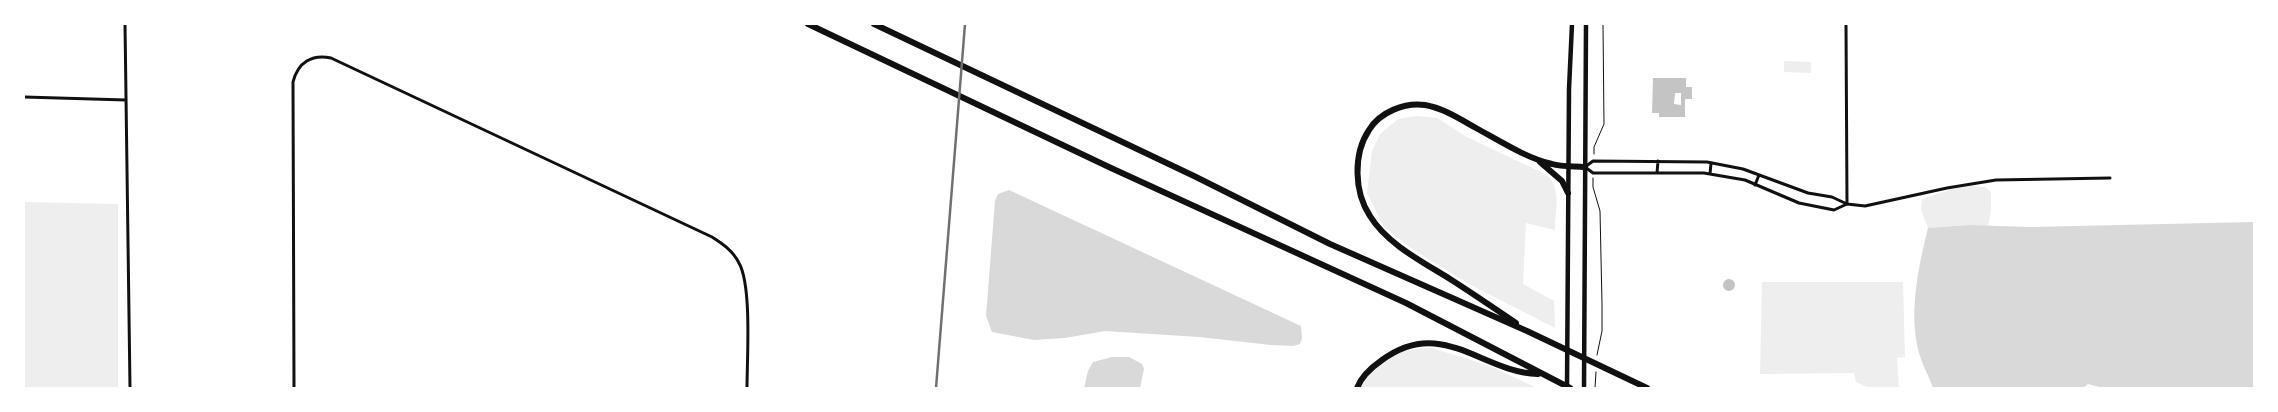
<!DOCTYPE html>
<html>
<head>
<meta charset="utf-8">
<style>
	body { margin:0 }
	#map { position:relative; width:2278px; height:412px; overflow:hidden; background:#fff; font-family:Ubuntu,sans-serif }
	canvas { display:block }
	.frame { position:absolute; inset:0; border:25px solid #fff; pointer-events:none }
</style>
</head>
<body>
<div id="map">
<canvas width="2278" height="412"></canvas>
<div class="frame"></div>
</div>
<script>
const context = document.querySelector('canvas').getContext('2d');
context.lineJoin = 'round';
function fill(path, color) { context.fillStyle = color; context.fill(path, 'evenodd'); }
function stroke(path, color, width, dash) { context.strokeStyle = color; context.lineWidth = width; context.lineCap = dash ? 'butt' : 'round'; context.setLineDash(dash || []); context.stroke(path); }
const green = new Path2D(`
	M1784 61 1811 62V73L1784 72Z
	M1417 116 1437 118 1467 137 1547 175C1562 188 1555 212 1555 230L1526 223 1523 284 1554 301 1555 328 1471 285 1412 249 1383 226 1367 193 1372 151 1380 134 1398 119Z
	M1972 186 1985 187 1991 192V210L1988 227 1968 225 1928 228 1921 210 1922 199 1952 189Z
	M24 202 118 204V388H24Z
	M1762 282H1903L1905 357 1897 358 1899 388H1869L1856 382 1854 373 1760 374Z
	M1432 348 1490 366 1537 388H1358C1363 372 1388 356 1404 351 1413 349 1423 348 1432 348Z`);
const water = new Path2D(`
	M1009 190 1301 326 1302 338 1300 344 1293 346 1271 345 1199 337 1105 331 1065 338 1034 340 992 332 986 316 995 201 998 194Z
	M2254 222V388H2103L2088 384 2083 388H1933C1930 378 1924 369 1921 359 1907 318 1918 269 1928 228L1968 225 2030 227Z
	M1112 357H1129L1142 364 1144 369 1140 388H1084L1088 371 1093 362Z`);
const building = new Path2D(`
	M1653 78H1686V87H1692V99H1685V117H1659V113H1652ZM1675 93H1681V105L1674 104Z
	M1723 285a6 6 0 1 1 12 0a6 6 0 1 1-12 0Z`);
const path = new Path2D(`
	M1594 154V147L1604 124 1603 24
	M1593 178V187L1600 211 1602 304V331L1597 355
	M1595 388 1596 372`);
const minor = new Path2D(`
	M125 24 130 388
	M1846 24 1847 204 1865 206 1947 188 1996 180 2110 178
	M24 97 126 100
	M1593 161 1707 162 1743 169 1808 193 1832 197 1847 204 1834 210 1799 203 1745 180 1704 173H1593L1585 167Z
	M1657 173 1658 161
	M1710 174 1711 163
	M1755 185 1759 175
	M294 388 293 82C298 62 312 54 331 58L712 237C723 244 733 251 739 263 752 286 747 359 747 388`);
const secondary = new Path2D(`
	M1567 387 1569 89 1572 24
	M1584 388 1586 24`);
const motorway = new Path2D(`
	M808 24 1111 168 1406 303 1570 388
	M874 24 1194 176 1330 244 1527 331 1647 388
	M1540 162 1562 181 1568 193
	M1516 323C1494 308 1472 293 1450 279 1423 262 1387 244 1370 216 1354 192 1353 154 1369 130 1380 112 1405 102 1425 105 1443 108 1460 119 1476 128 1500 141 1526 158 1552 164 1562 167 1574 166 1585 167
	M1357 388C1361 377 1372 367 1382 360 1442 316 1481 372 1538 374`);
const rail = new Path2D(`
	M936 388 965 24`);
fill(green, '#eee');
fill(water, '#d9d9d9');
fill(building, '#c4c4c4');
stroke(path, '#111', 1);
stroke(minor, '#111', 3);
stroke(secondary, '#111', 4.5);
stroke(motorway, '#111', 6);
stroke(rail, '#707070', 2.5);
</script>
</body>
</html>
